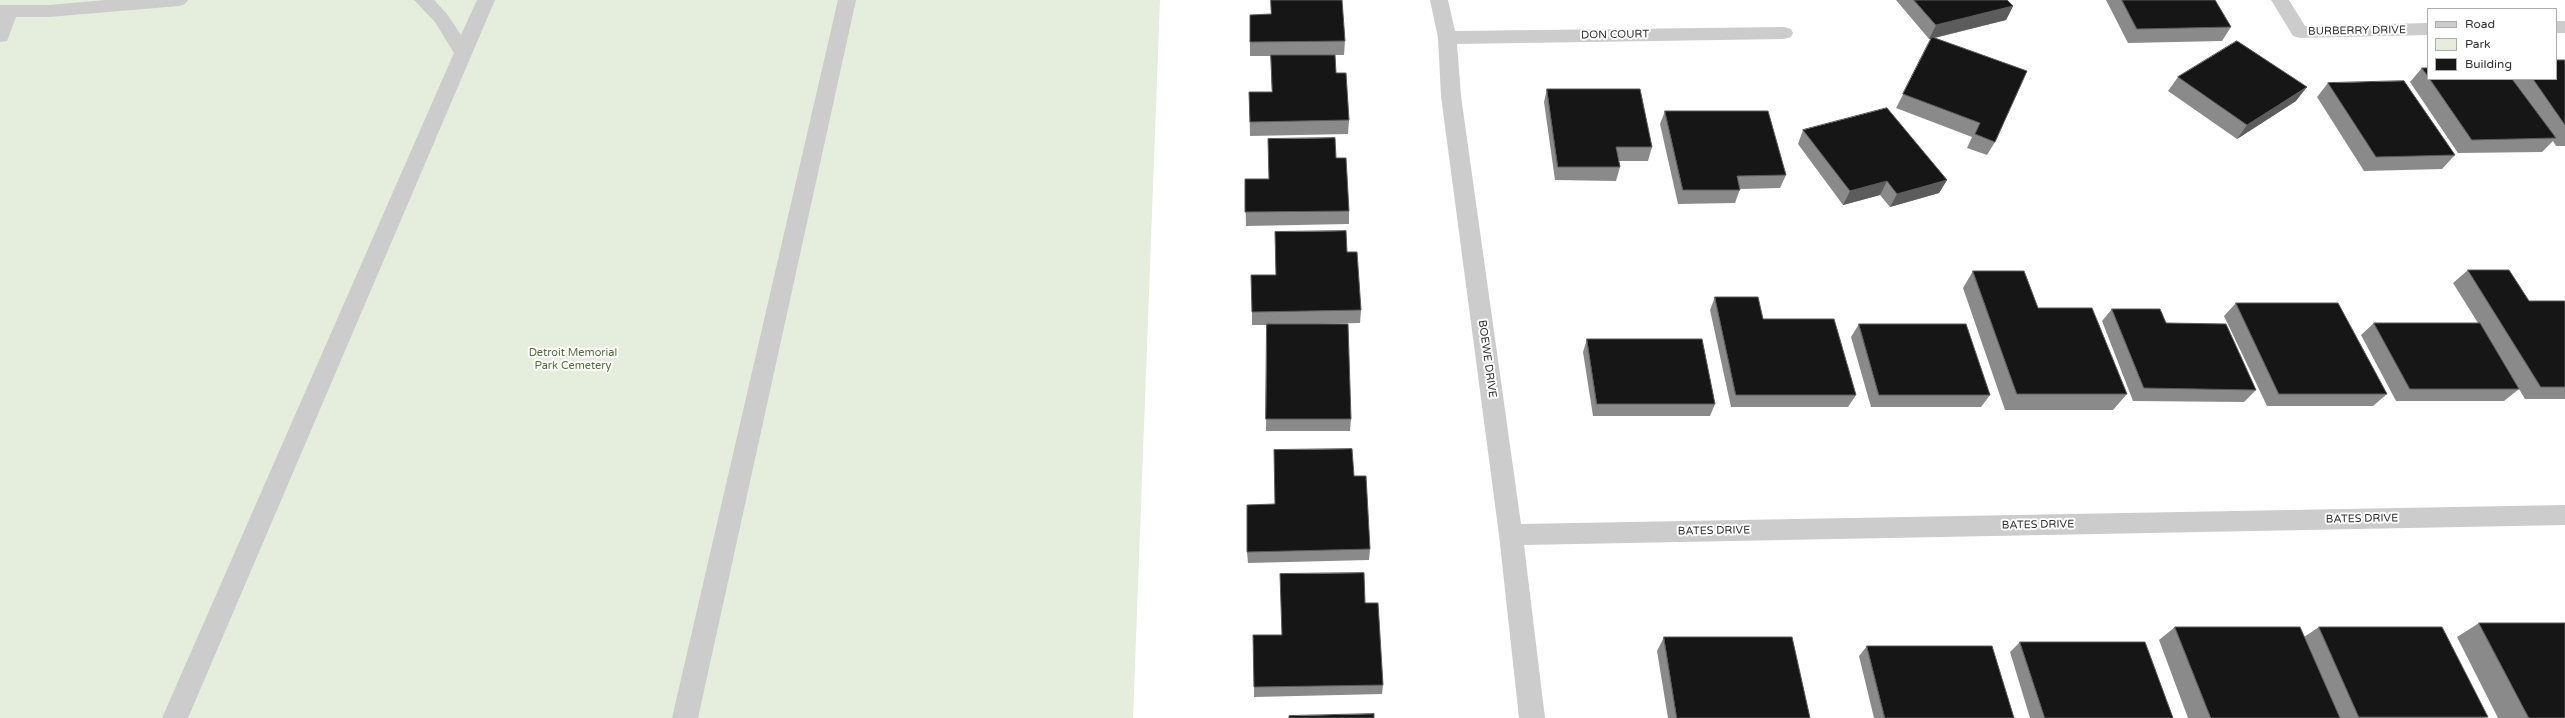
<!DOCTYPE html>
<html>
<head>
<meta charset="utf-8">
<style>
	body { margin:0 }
	#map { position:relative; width:2565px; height:718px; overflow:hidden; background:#fff; font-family:"Varela Round",sans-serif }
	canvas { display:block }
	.legend { position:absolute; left:2427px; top:8px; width:130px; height:72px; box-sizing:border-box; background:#fff; border:1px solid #acacac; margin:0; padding:5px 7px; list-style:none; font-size:12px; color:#2f2f2f }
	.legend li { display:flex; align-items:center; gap:8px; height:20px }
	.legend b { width:20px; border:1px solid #acacac }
</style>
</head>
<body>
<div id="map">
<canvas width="2565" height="718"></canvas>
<ul class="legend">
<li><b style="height:5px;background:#ccc"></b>Road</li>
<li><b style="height:11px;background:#e5eddc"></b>Park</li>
<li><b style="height:11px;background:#161616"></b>Building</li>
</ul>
</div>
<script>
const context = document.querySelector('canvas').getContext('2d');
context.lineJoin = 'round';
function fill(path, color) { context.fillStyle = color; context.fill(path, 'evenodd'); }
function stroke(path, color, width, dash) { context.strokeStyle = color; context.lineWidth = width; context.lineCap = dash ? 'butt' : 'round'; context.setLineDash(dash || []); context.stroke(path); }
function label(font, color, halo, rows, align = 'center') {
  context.font = font + ' "Varela Round",sans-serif'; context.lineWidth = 4; context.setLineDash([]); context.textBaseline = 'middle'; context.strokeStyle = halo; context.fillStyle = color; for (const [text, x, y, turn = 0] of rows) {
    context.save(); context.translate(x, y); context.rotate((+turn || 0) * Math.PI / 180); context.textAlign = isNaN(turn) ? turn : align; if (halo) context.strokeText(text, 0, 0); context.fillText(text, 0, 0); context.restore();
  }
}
const green = new Path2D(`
	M0 0H1160L1133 718H0Z`);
const service = new Path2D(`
	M106 0H188L185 4 179 6 49 17H16L7 41 0 42V5H49Z
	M414 0H434L447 14 461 35 477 0H495L188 718H162L454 53 435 22Z
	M838 0H856L698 718H672Z`);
const minor = new Path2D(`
	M1430 0H1448L1455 31 1784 27 1791 29 1793 33 1791 37 1784 39 1457 44 1461 96 1521 524 2565 505V525L1524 545 1545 718H1519L1499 535 1441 96 1438 38Z
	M2271 0H2289L2305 26 2428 23V35L2300 38 2293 36Z
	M2556 21H2565V33H2556Z`);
const wall = new Path2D(`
	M1896 0H2007L2013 6 2006 20 1935 38 1995 142 1987 155 1967 148 1972 137 1896 108 1932 39H1929Z
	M2106 0H2215L2231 27 2222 41 2128 43Z
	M1250 15 1345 41 1344 55H1335L1336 73 1349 120 1348 134 1250 136 1249 92H1272L1271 56H1250Z
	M2565 60V146H2556L2553 141 2542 152 2458 153 2410 82 2422 68H2428V79H2556Z
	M2178 77 2296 101 2237 139 2168 91Z
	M2328 83 2455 155 2442 169 2364 171 2317 97Z
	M1547 89 1652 147 1648 161H1619L1620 167 1616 181 1555 180 1544 102Z
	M1665 111 1786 175 1780 188 1740 189 1735 203 1678 204 1660 124Z
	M1803 130 1947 180 1939 193 1890 207 1880 195 1843 205 1798 144Z
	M1336 158 1349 211V224L1246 226 1245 179H1269Z
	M1347 252 1361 310 1360 323 1317 324 1351 419 1350 431H1266L1267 325H1252V312L1276 275Z
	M2468 270 2529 301H2565V399H2525L2519 389 2504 401H2396L2361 335 2374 323H2478L2453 283Z
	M1973 271 2038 308 2127 394 2113 410H2005L1963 288Z
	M1715 297 1763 319 1856 395 1848 407H1731L1710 310Z
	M2236 303 2387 394 2373 406H2267L2224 316Z
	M2112 309 2166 323 2256 390 2244 402 2133 401 2102 321Z
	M1859 324 1990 395 1981 407H1871L1851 337Z
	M1587 339 1715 404 1710 416H1593L1583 352Z
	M1354 476 1370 549 1369 560 1248 563 1247 552 1275 504Z
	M1365 603 1383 685 1382 694 1254 697V687L1282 635Z
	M2479 623 2565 718H2498L2457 637Z
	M2175 627 2340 718H2188L2159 640Z
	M2319 627 2488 717 2485 718H2340L2304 637Z
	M1664 637 1810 718H1668L1657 651Z
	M2020 642 2173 718H2030L2010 652Z
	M1867 646 2014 718H1874L1859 656Z`);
const shadedWall = new Path2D(`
	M2013 6 2006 20 1929 39 1936 25Z
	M2307 87 2296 101 2237 139 2247 125Z
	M1947 180 1939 193 1890 207 1897 194Z
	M1887 181 1880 195 1843 205 1850 191Z`);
const building = new Path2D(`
	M1271 0H1342L1345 41 1250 42V15L1271 14Z
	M1914 0H2007L2013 6 1936 25Z
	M2122 0H2215L2231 27 2137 29Z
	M1932 37 2027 71 1995 142 1975 134 1980 123 1903 94Z
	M2237 41 2307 87 2247 125 2178 77Z
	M1271 55H1335L1336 73H1346L1349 120 1250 122 1249 92H1272Z
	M2556 60H2565V125L2533 79H2556Z
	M2422 68H2428V76Z
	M2430 79H2512L2556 138 2472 140Z
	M2404 81 2455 155 2376 157 2328 83Z
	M1547 89H1640L1652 147H1616L1620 167H1558Z
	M1887 108 1947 180 1897 194 1887 181 1850 191 1803 130Z
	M1665 111H1768L1786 175 1737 176 1740 190H1683Z
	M1335 138 1336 158H1346L1349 211 1245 212V179H1269L1268 139Z
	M1346 231 1347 252H1357L1361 310 1252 312 1251 275H1276L1275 232Z
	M2468 270H2509L2529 301H2565V387H2541Z
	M1973 271H2024L2038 308H2092L2127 394H2017Z
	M1715 297H1758L1763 319H1834L1856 395H1736Z
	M2236 303H2338L2387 394H2279Z
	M2112 309H2160L2166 323 2226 324 2256 390 2144 388Z
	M2374 323H2480L2519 389H2410Z
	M1267 324H1348L1351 419H1266Z
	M1859 324H1966L1990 395H1879Z
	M1587 339H1702L1715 404H1597Z
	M1352 449 1354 476H1366L1370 549 1247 552V505L1275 504 1274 450Z
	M1364 573 1365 603H1378L1383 685 1254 687 1253 635H1282L1280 574Z
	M2479 623H2565V718H2529Z
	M2175 627H2300L2340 718H2211Z
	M2319 627H2442L2488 717H2359Z
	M1664 637H1792L1810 718H1677Z
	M2020 642H2145L2173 718H2045Z
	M1867 646H1992L2014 718H1885Z
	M1374 714V718H1289V716Z`);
const streetNames = [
	["BURBERRY DRIVE",2357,31,-1],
	["DON COURT",1615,35,-1],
	["BOEWE DRIVE",1487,359,82],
	["BATES DRIVE",2362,519,-1],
	["BATES DRIVE",2038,525,-1],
	["BATES DRIVE",1714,531,-1]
];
const parkNames = [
	["Detroit Memorial",573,353],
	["Park Cemetery",573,366]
];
fill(green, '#e5eddc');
fill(service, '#ccc');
fill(minor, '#ccc');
fill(wall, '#8a8a8a');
fill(shadedWall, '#5c5c5c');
fill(building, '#161616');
stroke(building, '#5c5c5c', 1);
label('11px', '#2f2f2f', '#fff', streetNames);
label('11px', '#516e39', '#fff', parkNames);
</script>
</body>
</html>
